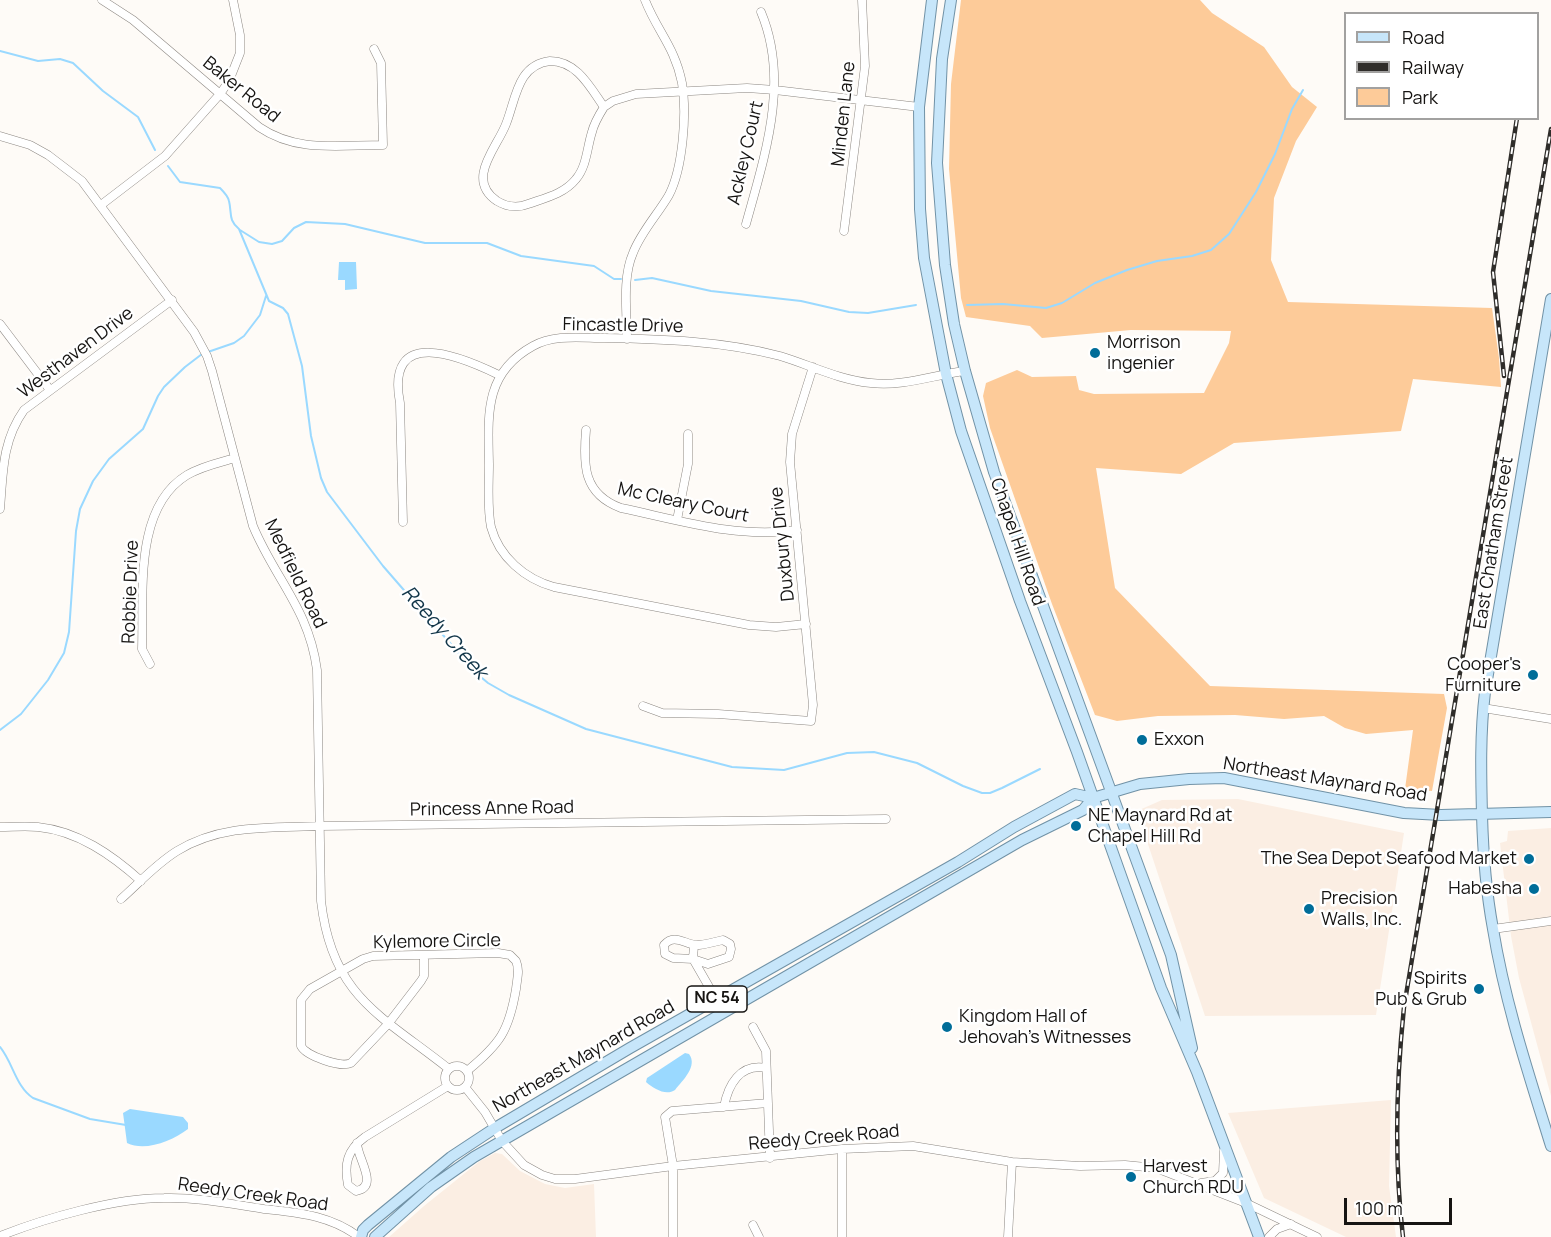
<!DOCTYPE html>
<html>
<head>
<meta charset="utf-8">
<style>
	body { margin:0 }
	#map { position:relative; width:1551px; height:1237px; overflow:hidden; background:#fefbf7; font-family:Manrope,sans-serif }
	canvas { display:block }
	.legend { position:absolute; left:1344px; top:12px; width:195px; height:108px; box-sizing:border-box; background:#fff; border:2px solid #a2a1a0; margin:0; padding:8px 10px; list-style:none; font-size:18px; color:#161412 }
	.legend li { display:flex; align-items:center; gap:12px; height:30px }
	.legend b { width:30px; border:2px solid #a2a1a0 }
	.scale { position:absolute; left:1344px; top:1198px; width:108px; height:27px; box-sizing:border-box; border:3px solid #161412; border-top:0; padding-left:8px; font-size:18px; line-height:21px; white-space:nowrap; color:#161412; -webkit-text-stroke:4px #fff; paint-order:stroke }
</style>
</head>
<body>
<div id="map">
<canvas width="1551" height="1237"></canvas>
<ul class="legend">
<li><b style="height:8px;background:#c7e6fa"></b>Road</li>
<li><b style="height:8px;background:#2f2d2a"></b>Railway</li>
<li><b style="height:16px;background:#fdcb99"></b>Park</li>
</ul>
<div class="scale">100 m</div>
</div>
<script>
const context = document.querySelector('canvas').getContext('2d');
context.lineJoin = 'round';
function fill(path, color) { context.fillStyle = color; context.fill(path, 'evenodd'); }
function stroke(path, color, width, dash) { context.strokeStyle = color; context.lineWidth = width; context.lineCap = dash ? 'butt' : 'round'; context.setLineDash(dash || []); context.stroke(path); }
function label(font, color, halo, rows, align = 'center') {
  context.font = font + ' Manrope,sans-serif'; context.lineWidth = 5; context.setLineDash([]); context.textBaseline = 'middle'; context.strokeStyle = halo; context.fillStyle = color; for (const [text, x, y, turn = 0] of rows) {
    context.save(); context.translate(x, y); context.rotate((+turn || 0) * Math.PI / 180); context.textAlign = isNaN(turn) ? turn : align; if (halo) context.strokeText(text, 0, 0); context.fillText(text, 0, 0); context.restore();
  }
}
const built = new Path2D(`
	M1238 799 1404 833 1376 1015 1205 1016 1137 811 1162 800Z
	M1551 828V1096L1519 978 1511 936 1500 843 1507 841 1508 831Z
	M1391 1100 1389 1186 1396 1237H1346L1264 1198 1228 1113Z
	M495 1153 502 1154 520 1171 545 1184 565 1188 594 1184 596 1237H389L424 1206 480 1161Z`);
const green = new Path2D(`
	M961 0H1200L1212 13 1264 47 1292 87 1317 107 1296 141 1274 198 1271 260 1288 302 1492 308 1499 358 1501 387 1413 379 1401 431 1234 443 1181 474 1096 468 1115 588 1210 686 1444 694 1447 708 1432 791 1405 789 1413 730 1366 734 1345 728 1324 716 1284 719 1235 715 1158 716 1117 721 1095 715 1052 604 990 428 983 396 986 383 1017 370 1032 377 1076 376 1079 390 1094 394 1204 393 1229 343 1231 331 1131 330 1042 338 1030 326 966 317 961 298 949 169 951 84Z`);
const water = new Path2D(`
	M339 262H356L357 289 345 290V280H338Z
	M685 1053 689 1054C698 1066 683 1080 675 1090 666 1096 654 1089 646 1082L647 1078Z
	M130 1109 183 1117 188 1123V1129C172 1141 145 1152 127 1143L123 1113Z`);
const stream = new Path2D(`
	M0 51 38 61 60 59 73 63 103 91 138 117 155 150
	M168 166 180 182 220 188C224 192 228 196 229 201 232 213 228 220 239 229L269 301 283 308 288 314 302 366 311 436 321 478 327 492 383 566 476 673 488 683 509 695 586 729 732 767 784 770 847 753 874 752 917 763 963 786 982 793H990L1002 788 1040 769
	M240 230 259 242 272 244 282 241 294 228 306 222 345 224 425 243H487L521 256 594 266 614 279H621
	M635 280 652 278 711 291 801 301 849 312 868 313 916 305
	M967 305 1003 304 1046 308 1062 303 1095 283 1127 270 1157 261 1192 256 1211 250 1229 234 1256 192 1275 154 1292 109 1303 90
	M0 730 21 714 48 680 64 653 69 632 76 531 80 509 93 481 109 459 143 429 158 396 164 387 185 367 202 354 234 343 244 336 260 315 266 296
	M0 1047C13 1063 16 1087 33 1098L90 1119 126 1125`);
const minor = new Path2D(`
	M102 0 133 20 259 127C297 153 339 145 383 145L381 63 374 49
	M550 61C577 61 590 87 604 107 599 115 594 123 592 132 587 147 587 166 576 179 564 194 545 198 528 204 518 208 507 207 497 201 465 179 497 148 506 124 516 99 517 65 550 61Z
	M604 107 613 101 636 94 747 88 775 90 919 107
	M0 136 30 145 48 155 82 181 194 332 207 356 212 371 253 526C275 579 309 609 317 670L321 901C332 997 381 1015 449 1069
	M101 205 165 156 220 94 229 81 240 53V35L233 0
	M746 224C765 155 790 81 761 12
	M844 231 865 66 862 0
	M0 324 50 390
	M627 339C627 312 622 278 633 253 641 232 658 214 669 195 683 168 687 113 682 83 675 47 657 31 645 0
	M586 430C583 465 583 494 621 508 679 520 738 539 797 530
	M0 509C3 473 2 441 24 410L172 300
	M677 520 688 464V434
	M403 522 400 403C385 325 460 356 499 375
	M806 624 776 627 749 625 554 587C525 579 499 557 491 527 487 507 489 484 489 464 488 414 484 373 533 346 554 334 581 338 604 338 662 339 723 341 780 356 810 365 839 380 871 383 901 387 934 375 965 371
	M150 664 142 649C144 594 133 508 187 475 202 466 218 463 235 458
	M643 706 662 713 718 714 811 721 813 705 790 462 792 434 813 367
	M1483 708 1551 719
	M0 827C12 827 26 826 38 827 78 831 112 855 141 881
	M121 899C139 883 156 864 177 851 221 824 270 828 320 826L886 819
	M1493 929 1551 921
	M694 945 693 959 708 964 729 957 731 949 730 944 723 940C715 942 707 944 699 945 686 946 675 932 664 945L665 954 673 958 693 959 716 999
	M424 955V976L421 981 388 1024 351 1063C341 1068 306 1056 301 1046V1000L310 989 363 959 373 956 498 953 510 955 516 961C520 970 517 979 516 989 509 1031 500 1044 467 1071
	M753 1027 766 1051 770 1158
	M445 1078a12 12 0 1 1 24 0a12 12 0 1 1-24 0Z
	M465 1087 485 1112 502 1141 524 1165 542 1175 555 1179H575L673 1166 842 1149 913 1146 1012 1162 1080 1166 1125 1165 1156 1168 1246 1203 1317 1237
	M724 1107C728 1085 740 1063 766 1068
	M357 1143C357 1158 380 1187 356 1191L348 1185C344 1164 347 1150 365 1137L448 1086
	M842 1149V1237
	M1201 1183 1215 1181 1223 1173 1224 1151
	M753 1225 759 1237
	M0 1236C46 1218 115 1198 164 1198 198 1197 231 1204 264 1209 299 1213 330 1215 359 1237
	M673 1237V1166L665 1117 672 1111 768 1103
	M1008 1237 1012 1162
	M1269 1237 1277 1229 1291 1224`);
const major = new Path2D(`
	M932 0 919 107 920 209 924 258 946 374 961 431 1020 601 1077 752 1161 988 1197 1072 1259 1237
	M951 0 942 59 937 163 945 265 954 324 965 371 994 472 1171 955 1192 1048
	M1551 299 1485 692C1480 733 1481 774 1482 815 1483 853 1486 891 1493 929 1505 1003 1529 1075 1551 1146
	M361 1237 363 1230 368 1225 451 1157 495 1128 630 1048 958 862 1014 827 1075 794 1093 798 1140 784 1189 779 1224 778 1404 813 1441 815 1551 812
	M375 1237 431 1187 474 1157 1022 840 1083 810 1093 798`);
const rail = new Path2D(`
	M1504 376 1493 272 1517 118
	M1403 1237C1394 1160 1396 1084 1404 1007L1551 129`);
const markers = [
	[1095,353,6,"#006d99"],
	[1533,675,6,"#006d99"],
	[1142,740,6,"#006d99"],
	[1076,826,6,"#006d99"],
	[1529,859,6,"#006d99"],
	[1534,889,6,"#006d99"],
	[1309,909,6,"#006d99"],
	[1479,989,6,"#006d99"],
	[947,1027,6,"#006d99"],
	[1131,1177,6,"#006d99"]
];
const shields = [
	[717,999,60]
];
const shieldNames = [
	["NC 54",717,999]
];
const streetNames = [
	["Baker Road",241,90,39],
	["Minden Lane",844,114,-84],
	["Ackley Court",746,153,-77],
	["Fincastle Drive",623,326,1],
	["Westhaven Drive",76,353,-37],
	["Mc Cleary Court",683,503,12],
	["Chapel Hill Road",1017,542,71],
	["East Chatham Street",1494,543,-81],
	["Duxbury Drive",783,544,-96],
	["Medfield Road",295,574,64],
	["Robbie Drive",131,592,-88],
	["Northeast Maynard Road",1325,780,9],
	["Princess Anne Road",492,809,-1],
	["Kylemore Circle",437,942,-1],
	["Northeast Maynard Road",584,1057,-30],
	["Reedy Creek Road",824,1138,-5],
	["Reedy Creek Road",253,1195,8]
];
const poiNames = [
	["Morrison",1107,343],
	["ingenier",1107,364],
	["Cooper's",1521,665,"right"],
	["Furniture",1521,686,"right"],
	["Exxon",1154,740],
	["NE Maynard Rd at",1088,816],
	["Chapel Hill Rd",1088,837],
	["The Sea Depot Seafood Market",1517,859,"right"],
	["Habesha",1522,889,"right"],
	["Precision",1321,899],
	["Walls, Inc.",1321,920],
	["Spirits",1467,979,"right"],
	["Pub & Grub",1467,1000,"right"],
	["Kingdom Hall of",959,1017],
	["Jehovah’s Witnesses",959,1038],
	["Harvest",1143,1167],
	["Church RDU",1143,1188]
];
const waterNames = [
	["Reedy Creek",444,633,48]
];
fill(built, '#fbeee3');
fill(green, '#fdcb99');
fill(water, '#9ad9ff');
stroke(stream, '#9ad9ff', 2);
stroke(minor, '#8c8782', 9);
stroke(major, '#7192a6', 12);
stroke(minor, '#fff', 8);
stroke(major, '#c7e6fa', 10);
stroke(rail, '#2f2d2a', 4.5);
stroke(rail, '#fff', 2, [7]);
for (const [x, y, r, color] of markers) { const dot = new Path2D(); dot.arc(x, y, r, 0, 2 * Math.PI); context.fillStyle = color; context.fill(dot); stroke(dot, '#fff', 2); }
for (const [x, y, w] of shields) { const box = new Path2D(); box.roundRect(x - w / 2, y - 13, w, 26, 4.5); context.fillStyle = '#fff'; context.fill(box); stroke(box, '#161412', 1.5); }
label('bold 16px', '#161412', null, shieldNames);
label('18px', '#161412', '#fff', streetNames);
label('18px', '#161412', '#fff', poiNames, 'left');
label('italic 20px', '#123649', '#fff', waterNames);
</script>
</body>
</html>
